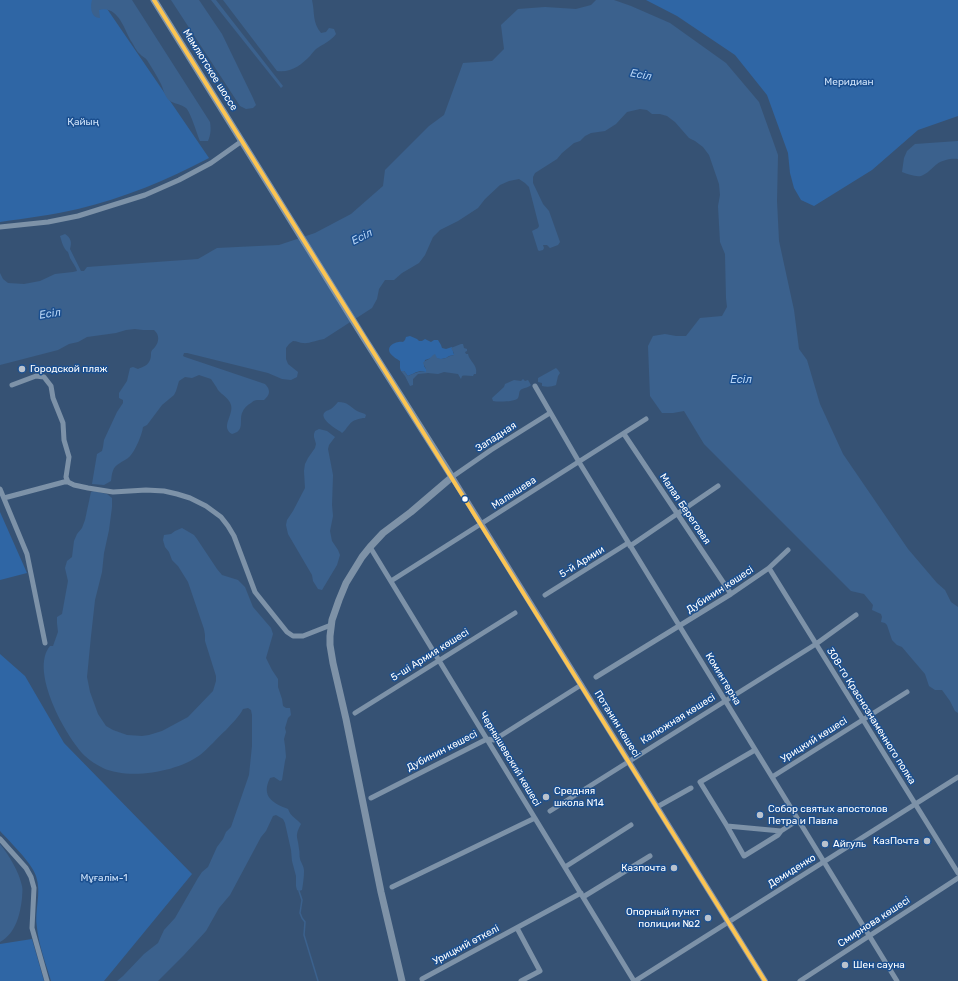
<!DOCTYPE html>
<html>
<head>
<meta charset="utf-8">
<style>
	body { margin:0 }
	canvas { display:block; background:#365274 }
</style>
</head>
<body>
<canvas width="958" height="981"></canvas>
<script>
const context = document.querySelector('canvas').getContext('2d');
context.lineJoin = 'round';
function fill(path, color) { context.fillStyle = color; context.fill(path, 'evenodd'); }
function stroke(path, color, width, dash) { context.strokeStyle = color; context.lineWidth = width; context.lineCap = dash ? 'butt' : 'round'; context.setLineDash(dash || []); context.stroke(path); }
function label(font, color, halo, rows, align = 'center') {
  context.font = font + ' Rubik,sans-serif'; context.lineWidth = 3; context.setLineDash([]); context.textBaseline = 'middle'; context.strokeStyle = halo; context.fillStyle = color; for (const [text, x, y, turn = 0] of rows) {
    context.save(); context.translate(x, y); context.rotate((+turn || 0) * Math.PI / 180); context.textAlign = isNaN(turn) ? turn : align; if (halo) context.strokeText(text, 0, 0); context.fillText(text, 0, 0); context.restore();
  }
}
const green = new Path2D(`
	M0 0H101L209 158C167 180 124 198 78 209 53 215 26 218 0 222Z
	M646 0H958V116L918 130 872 170 814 206 801 200 794 188 790 173 788 153 767 95 735 55 677 16Z
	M410 336 417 339 419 341H422L425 339 431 342 434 340H438L441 345 442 348 446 349 452 347 454 355 449 356 446 358 441 359 431 358 425 360 424 366 426 369V372C417 370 416 373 408 376L404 371H401L400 368V361C397 359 392 356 390 353 386 345 397 341 403 342L405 340 406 337Z
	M0 512 27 573 0 580Z
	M0 654 25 676 64 743 192 874 104 981H51C46 964 39 946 37 928 34 911 42 893 36 876 32 863 10 842 0 831Z
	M32 939 44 981H0V944Z`);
const water = new Path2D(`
	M92 0H132L210 122C211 129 211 134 208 141H200C197 134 191 113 186 108 180 103 171 104 167 98 164 94 163 88 161 84 157 76 152 68 147 60 145 57 142 57 140 54 136 51 134 45 131 41 124 29 118 5 99 10L100 18C91 18 90 7 92 0Z
	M171 0H199L222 34 253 98 256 105 253 108 246 109 240 106Z
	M211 0H216L283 86 281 88Z
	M223 0H312C315 13 312 22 321 33L326 32 329 28 334 29 336 34C331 41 323 44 316 49 314 51 312 53 310 56 301 65 291 73 277 71Z
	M596 0H614L631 6 670 23 726 63 759 102 778 155 777 201 779 241 794 310 799 349 807 360 820 404 843 454 908 549 937 583 945 590 951 602 958 607V713L955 711 950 701 942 690H935L929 686 925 674 913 660 902 647 897 645 892 640 887 625 885 623 881 622 882 617 881 614 872 610 873 605 864 594 851 591 704 444 684 411 673 413H662L650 396 648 346 653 336 665 334 676 336H686L700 318 722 316 727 307 726 298 725 254 720 242 718 206 720 195 719 184 709 155 703 147 695 141 689 138 675 122 667 116 660 114H652L647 110 640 109 627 112 616 124 605 131 591 133 585 136 580 141 574 143 562 153 557 159 535 173 533 177V183L543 204 549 211 560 242 558 245 550 248 547 245H543L544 248 543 250 539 251 538 250 532 231 538 228 539 226 529 187 525 183 519 179 509 181 500 185 485 199 478 208 458 221 440 230 433 237 425 255 419 263 402 273 394 280H385L379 289 377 299 372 308 324 339C317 340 308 344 303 343 300 343 297 341 293 341L289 344 286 348V359L288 364 298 372 297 377 291 380 282 379 268 373 187 353H184L183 356 185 357 265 384C271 390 270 395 264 400 262 400 259 400 257 400 255 400 253 401 251 403 247 405 244 408 242 413 239 421 245 431 232 434 220 427 234 415 231 405 229 398 222 395 218 390 216 386 213 382 211 379L199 375 192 378 185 377 179 381 176 391 174 395 162 405 147 425 143 427C142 435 134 454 128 458 126 460 122 461 120 463 112 467 112 474 111 481L104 485 92 484 97 454 102 451 103 447 104 440 117 412 123 403V400L119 398V393L127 381 130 368 133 367 138 369C142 367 147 366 149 362 151 359 151 356 151 353 152 349 152 351 155 347 159 342 160 335 154 330H143L135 329 126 330 116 333 87 337 78 342 69 344 58 350 0 365V273L3 279 8 283 24 284 40 281 55 274 73 272 77 271 76 268 70 258 68 252C63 248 62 242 60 236L65 234C71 238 72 242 70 249L81 271H84L87 267 198 259 217 248 279 245 315 233 351 214 383 186 385 170 429 126 444 115 463 63 492 61 504 49 501 25 518 9 545 7 576 9 591 5Z
	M958 141V159C952 158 942 160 937 164 932 168 927 174 921 176 915 177 908 174 902 172L904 158 907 151 915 144Z
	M461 344H463L464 348 467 349V351L465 352 466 354H468C469 361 478 365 476 374H474L473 376C469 376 465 375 462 376L461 379 458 374 444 372 438 374 428 373 418 374 413 379V385L410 386 405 376 401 371H404L408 376C416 373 417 371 426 372V369L423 363C425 360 427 361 430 358 432 357 432 355 435 354L437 358C445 361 447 356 454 355V353L451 348Z
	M556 368 558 370 560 373 558 376 556 385C551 387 547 387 542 386V383L538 382V378Z
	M523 379 525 381 528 380 531 385C528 388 526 387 522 389 518 391 520 394 518 398 515 402 498 402 493 401L492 398 504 387 505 384 514 380 521 381Z
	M338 402C348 402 349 406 357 411 361 413 364 413 366 415L365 418C360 418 352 420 349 425 346 428 345 431 342 433L341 432C336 429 318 418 325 412 327 410 330 410 331 409 334 407 336 404 338 402Z
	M319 429 327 431 335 437 329 445 328 449 333 475 332 505 333 516 330 531 332 541 338 550 340 555 337 565 322 590 318 589 313 581 312 575 288 534 286 525 287 520 293 511 305 488 304 471 305 464 308 458 315 448 316 444 314 437V434L315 431Z
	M94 491 107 494 112 498V507L109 530 104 553 102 572 95 600 91 636 87 677 90 692 98 714 106 726 113 730 127 735 142 736 149 735 162 731 188 717 213 691 216 681V676L205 641V635L204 629 188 582 178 566 172 560 169 552 165 547 163 540 164 535 171 534 175 531 182 528 194 535 197 539 217 569 222 575 238 580 245 587 253 607 271 628 273 634 266 658 272 670 278 679V687L282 699 283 706 286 708H290L291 715 288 718 285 728 286 732 284 739 285 746 286 757 285 761 282 780 280 781 274 777 270 778C261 796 272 803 288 809 291 817 296 818 301 824 294 837 298 836 299 849 300 853 299 855 300 859 301 863 304 866 304 871 304 877 303 884 302 890L299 891 297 890 296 886V876L292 861 291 850 285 823 283 819 276 815 273 816 266 831 261 837 230 895 219 908 206 931 184 955 158 981H117L123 976 144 954 158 943 164 930 175 918 198 878 202 872 208 867 217 847 223 839 226 832 231 827 249 775 252 746V715L251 710 248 708 243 709C239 717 232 723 226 730 217 738 209 748 200 755 177 772 129 780 103 768 97 765 90 761 85 756 66 737 29 671 50 646H53L58 632 57 623V617L62 614 68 581 65 568 67 561 72 557 74 541 77 534 82 528 85 520 91 492Z
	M0 844C9 855 19 872 22 886 23 890 22 894 22 898 20 915 16 933 0 942Z`);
const stream = new Path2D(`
	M299 891 302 900 300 913 302 918 305 922 304 935 318 981`);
const minor = new Path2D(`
	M0 227 48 222 78 216 145 195 179 180 211 163 242 141
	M12 385 36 376 44 377 51 386 53 398 63 423 64 440 69 457 66 477 68 482 74 485 88 488 113 492 146 490 164 491 177 494 190 498 206 506 221 517 228 526 234 536 255 592 287 632 293 636H303L331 625
	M535 386 579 462 897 981
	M624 434 731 594
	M452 477 491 450 550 413
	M0 489 27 554 45 643
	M4 498 64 482H68
	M630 546 718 486
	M370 547 634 981
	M769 568 958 873
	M391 581 646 419
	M545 595 628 543
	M596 677 731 594 769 568 788 550
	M355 713 515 613
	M755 750 700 782 727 826 781 831 798 820
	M772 777 907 692
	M371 798 487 739 494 740 581 685
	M657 807 691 788
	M550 811 816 644 856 615
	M727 826 744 856 778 835 781 831
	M0 839 26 868 31 877 34 888 32 928 47 981
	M565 867 631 825
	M392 887 535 818
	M583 897 650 856
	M517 928 540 971 521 981
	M422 979 581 893
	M635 981 958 777
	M800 981 958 878`);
const major = new Path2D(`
	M452 477 765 981`);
const highway = new Path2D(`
	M154 0 364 338 452 477 411 512 383 533 370 547 362 557 346 583 339 600 332 620 330 636V645L333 663 346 719 381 892 402 981`);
const bus1 = new Path2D(`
	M154 0 765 981`);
const markers = [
	[22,369,4,"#b9c2ce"],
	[465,499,3.5,"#fff"],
	[546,797,4,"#b9c2ce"],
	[760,815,4,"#b9c2ce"],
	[927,841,4,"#b9c2ce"],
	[825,844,4,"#b9c2ce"],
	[674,868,4,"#b9c2ce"],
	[708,918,4,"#b9c2ce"],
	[845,965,4,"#b9c2ce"]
];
const streetNames = [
	["Мамлютское шоссе",210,70,58],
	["Западная",496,437,-33],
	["Малышева",514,493,-33],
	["Малая Береговая",685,509,56],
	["5-й Армии",582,562,-32],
	["Дубинин көшесі",720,590,-33],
	["5-ші Армия көшесі",430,655,-32],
	["Коминтерна",723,679,59],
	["308-го Краснознаменного полка",871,716,58],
	["Калюжная көшесі",678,719,-32],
	["Потанин көшесі",617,724,58],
	["Урицкий көшесі",814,740,-32],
	["Дубинин көшесі",442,751,-27],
	["Чернышевский көшесі",510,759,59],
	["Демиденко",792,871,-32],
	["Смирнова көшесі",874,922,-33],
	["Урицкий өткелі",466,945,-28]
];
const parkNames = [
	["Меридиан",849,82],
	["Қайың",83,122],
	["Мұғалім-1",104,878]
];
const poiNames = [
	["Городской пляж",30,369],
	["Средняя",554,791],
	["школа N14",554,803],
	["Собор святых апостолов",768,809],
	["Петра и Павла",768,821],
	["КазПочта",919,841,"right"],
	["Айгуль",833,844],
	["Казпочта",666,868,"right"],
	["Опорный пункт",700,912,"right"],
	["полиции №2",700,924,"right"],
	["Шен сауна",853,965]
];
const waterNames = [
	["Есіл",641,75,10],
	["Есіл",362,237,-27],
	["Есіл",50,314,-9],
	["Есіл",741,380]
];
fill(green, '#2f66a5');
fill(water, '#3b618d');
stroke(stream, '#3b618d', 1.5);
stroke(minor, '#7d92a8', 5);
stroke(major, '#7d8ea7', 6);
stroke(highway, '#7e92a7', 7);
stroke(bus1, '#fcc553', 4);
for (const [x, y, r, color] of markers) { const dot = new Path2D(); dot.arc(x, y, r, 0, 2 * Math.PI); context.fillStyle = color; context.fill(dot); stroke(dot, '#1b4f8f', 1.5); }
label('10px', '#fff', '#1b4f8f', streetNames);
label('10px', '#cfe3fa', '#1b4f8f', parkNames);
label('10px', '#fff', '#1b4f8f', poiNames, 'left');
label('italic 11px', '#b5d3f5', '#1b4f8f', waterNames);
</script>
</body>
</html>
